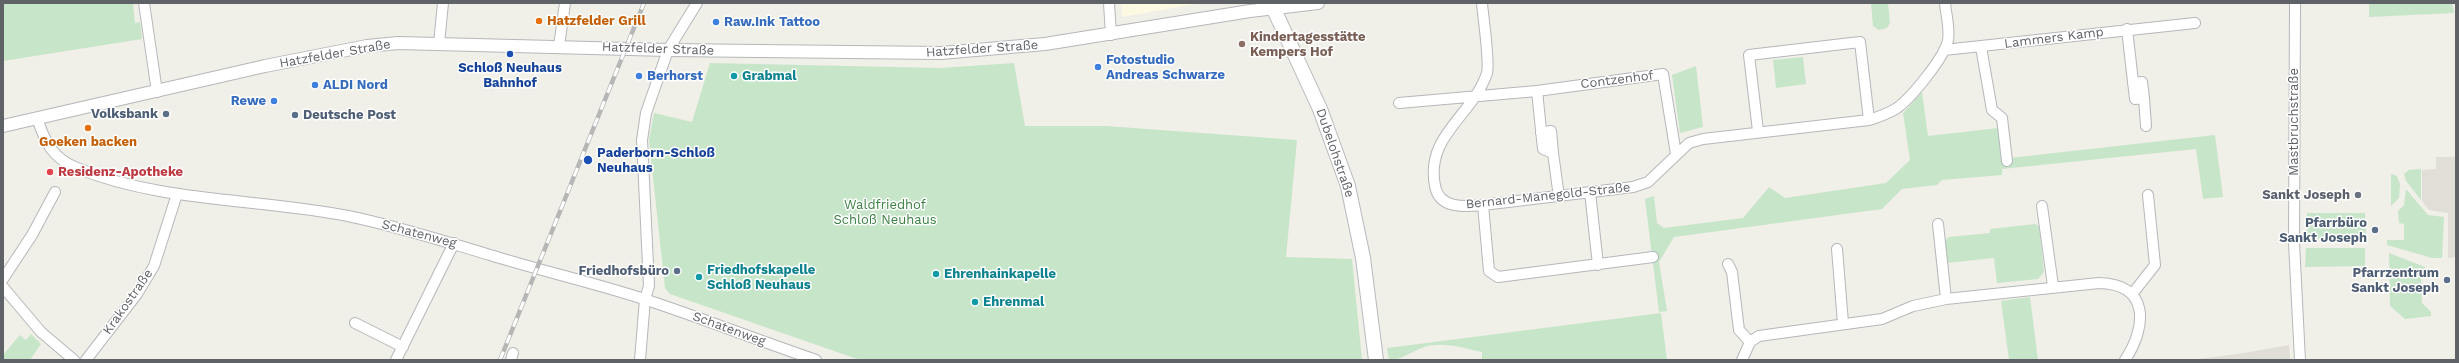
<!DOCTYPE html>
<html>
<head>
<meta charset="utf-8">
<style>
	body { margin:0 }
	#map { position:relative; width:2459px; height:363px; overflow:hidden; background:#f0efe8; font-family:"Work Sans",sans-serif }
	canvas { display:block }
	.frame { position:absolute; inset:0; border:4px solid #5f6267; pointer-events:none }
</style>
</head>
<body>
<div id="map">
<canvas width="2459" height="363"></canvas>
<div class="frame"></div>
</div>
<script>
const context = document.querySelector('canvas').getContext('2d');
context.lineJoin = 'round';
function fill(path, color) { context.fillStyle = color; context.fill(path, 'evenodd'); }
function stroke(path, color, width, dash) { context.strokeStyle = color; context.lineWidth = width; context.lineCap = dash ? 'butt' : 'round'; context.setLineDash(dash || []); context.stroke(path); }
function label(font, color, halo, rows, align = 'center') {
  context.font = font + ' "Work Sans",sans-serif'; context.lineWidth = 3; context.setLineDash([]); context.textBaseline = 'middle'; context.strokeStyle = halo; context.fillStyle = color; for (const [text, x, y, turn = 0] of rows) {
    context.save(); context.translate(x, y); context.rotate((+turn || 0) * Math.PI / 180); context.textAlign = isNaN(turn) ? turn : align; if (halo) context.strokeText(text, 0, 0); context.fillText(text, 0, 0); context.restore();
  }
}
const commercial = new Path2D(`
	M1121 3H1201L1122 17Z`);
const education = new Path2D(`
	M2436 157H2456V257L2448 258V213L2429 210 2422 201V170L2436 169Z
	M2289 345 2290 359 2192 360 2244 353Z`);
const green = new Path2D(`
	M3 3H133L135 23 140 22 142 39 3 61Z
	M1871 3H1888L1890 23 1887 28 1879 30 1873 26Z
	M2369 3H2452L2454 13 2369 17Z
	M1803 57 1806 84 1776 88 1773 60Z
	M710 63 940 68 1014 63 1025 126H1106L1297 140 1286 257 1352 259 1362 360H860L670 294 665 288 649 140 654 113 692 122Z
	M1696 66 1703 127 1680 133 1672 75Z
	M1922 92 1928 136 1998 128 2001 159 2215 135 2223 197 2203 199 2196 149 2002 169V175L1942 180 1937 185 1902 189 1882 209 1674 237 1659 262 1667 311 1659 312 1645 199 1654 196 1657 223 1664 228 1743 218 1769 187 1785 198 1886 183 1910 160 1903 113Z
	M2421 169V200L2406 181 2404 174 2409 170Z
	M2391 174 2397 176 2400 184 2399 198 2391 206Z
	M2406 189 2428 215 2444 217 2442 258H2432L2387 245V240H2404V224L2399 223 2398 211 2404 205Z
	M2307 213H2365L2366 240 2307 239Z
	M2035 224 2039 226 2044 272 2038 279 1997 283 1994 258 1947 263 1945 241 1949 237 1990 233V229Z
	M2306 248H2365V266L2305 267Z
	M2389 253 2425 267 2427 275H2421L2422 303 2431 312V316L2405 319 2390 306Z
	M2030 297 2038 360H2009L2001 301Z
	M1661 313 1667 360H1482V352C1463 348 1443 341 1424 347 1412 351 1402 360 1389 360L1387 348Z
	M31 334 41 344 30 360H3V355L20 335 26 340Z`);
const minor = new Path2D(`
	M144 3 157 92
	M1109 3 1111 35
	M1482 3C1483 17 1490 62 1487 73 1473 116 1425 135 1435 186 1439 209 1465 207 1483 205L1633 187 1648 182 1689 143 1703 139 1869 120C1878 117 1888 114 1897 108 1911 98 1945 57 1948 40 1950 28 1946 15 1945 3
	M2295 3 2294 243 2300 360
	M2127 29 2135 99 2144 98 2142 82 2133 83
	M439 44 443 3
	M559 46 565 3
	M1981 47 1992 110 2002 118 2007 161
	M1944 50 2195 23
	M1537 91 1543 149 1553 153 1559 197
	M2144 98 2146 126
	M1399 103 1537 91 1663 74 1676 154
	M37 118C45 142 52 158 77 168 163 203 258 198 348 216 397 226 443 241 490 255 542 271 595 283 647 300 704 319 760 341 816 360
	M1758 131 1749 55 1860 42 1869 120
	M1541 133 1551 131 1553 153
	M1590 192 1598 265
	M1483 205 1489 271 1498 277 1653 257
	M2042 206 2053 286
	M1938 224 1946 299
	M1837 249 1843 323
	M1728 264 1732 272 1739 330 1750 342
	M3 279 32 235 55 192
	M3 287 41 332 74 360
	M2133 293 2155 265 2148 195
	M355 323 403 347
	M86 360 137 294 154 266 177 194
	M396 360 454 243
	M511 360 513 353
	M640 360 645 299 649 286 642 140 646 113 668 50 697 3
	M1742 360 1750 342 1759 336 1882 319 1913 306 1946 299 2099 283C2150 284 2147 327 2125 360`);
const tertiary = new Path2D(`
	M3 126 265 66 367 46 398 43 668 50 941 53 1045 44 1250 11 1318 3`);
const secondary = new Path2D(`
	M1271 3 1320 109 1348 186 1363 258 1376 360`);
const rail = new Path2D(`
	M500 360 644 3`);
const markers = [
	[539,21,4,"#e8710a"],
	[716,22,4,"#3f7fe0"],
	[1242,44,4,"#8d6e63"],
	[510,54,4,"#1a4fb4"],
	[1098,67,4,"#3f7fe0"],
	[639,76,4,"#3f7fe0"],
	[734,76,4,"#0f9aa8"],
	[315,85,4,"#3f7fe0"],
	[274,101,4,"#3f7fe0"],
	[166,114,4,"#5c6f8a"],
	[295,115,4,"#5c6f8a"],
	[88,128,4,"#e8710a"],
	[588,160,5,"#1a4fb4"],
	[50,172,4,"#e0444e"],
	[2358,195,4,"#6b7280"],
	[2375,230,4,"#5c6f8a"],
	[677,271,4,"#5c6f8a"],
	[936,274,4,"#0f9aa8"],
	[699,277,4,"#0f9aa8"],
	[2447,280,4,"#5c6f8a"],
	[975,302,4,"#0f9aa8"]
];
const foodNames = [
	["Hatzfelder Grill",547,21],
	["Goeken backen",88,142,"center"]
];
const shopNames = [
	["Raw.Ink Tattoo",724,22],
	["Fotostudio",1106,60],
	["Andreas Schwarze",1106,75],
	["Berhorst",647,76],
	["ALDI Nord",323,85],
	["Rewe",266,101,"right"]
];
const educationNames = [
	["Kindertagesstätte",1250,37],
	["Kempers Hof",1250,52]
];
const streetNames = [
	["Lammers Kamp",2054,38,-7],
	["Hatzfelder Straße",658,49,2],
	["Hatzfelder Straße",982,49,-4],
	["Hatzfelder Straße",335,54,-10],
	["Contzenhof",1617,80,-7],
	["Mastbruchstraße",2294,122,-90],
	["Dubelohstraße",1335,153,71],
	["Bernard-Manegold-Straße",1548,196,-6],
	["Schatenweg",419,234,15],
	["Krakostraße",128,302,-55],
	["Schatenweg",729,329,20]
];
const transitNames = [
	["Schloß Neuhaus",510,68],
	["Bahnhof",510,83],
	["Paderborn-Schloß",597,153,"left"],
	["Neuhaus",597,168,"left"]
];
const cultureNames = [
	["Grabmal",742,76],
	["Friedhofskapelle",707,270],
	["Schloß Neuhaus",707,285],
	["Ehrenhainkapelle",944,274],
	["Ehrenmal",983,302]
];
const serviceNames = [
	["Volksbank",158,114],
	["Deutsche Post",303,115,"left"],
	["Pfarrbüro",2367,223],
	["Sankt Joseph",2367,238],
	["Friedhofsbüro",669,271],
	["Pfarrzentrum",2439,273],
	["Sankt Joseph",2439,288]
];
const healthNames = [
	["Residenz-Apotheke",58,172]
];
const worshipNames = [
	["Sankt Joseph",2350,195]
];
const parkNames = [
	["Waldfriedhof",885,205],
	["Schloß Neuhaus",885,220]
];
fill(commercial, '#fcf8e2');
fill(education, '#e0ded7');
fill(green, '#c7e5c9');
stroke(minor, '#b5b7bb', 12);
stroke(tertiary, '#b5b7bb', 14);
stroke(secondary, '#b6b9be', 16);
stroke(minor, '#fff', 10);
stroke(tertiary, '#fff', 12);
stroke(secondary, '#fff', 14);
stroke(rail, '#b6b6b7', 4.5);
stroke(rail, '#fff', 3, [9]);
for (const [x, y, r, color] of markers) { const dot = new Path2D(); dot.arc(x, y, r, 0, 2 * Math.PI); context.fillStyle = color; context.fill(dot); stroke(dot, '#fff', 1.5); }
label('bold 13px', '#c56008', '#fff', foodNames, 'left');
label('bold 13px', '#366cbe', '#fff', shopNames, 'left');
label('bold 13px', '#785e54', '#fff', educationNames, 'left');
label('13px', '#5f6267', '#fff', streetNames);
label('bold 13px', '#164399', '#fff', transitNames);
label('bold 13px', '#0d838f', '#fff', cultureNames, 'left');
label('bold 13px', '#4e5e75', '#fff', serviceNames, 'right');
label('bold 13px', '#be3a42', '#fff', healthNames, 'left');
label('bold 13px', '#5b616d', '#fff', worshipNames, 'right');
label('13px', '#3c8144', '#fff', parkNames);
</script>
</body>
</html>
